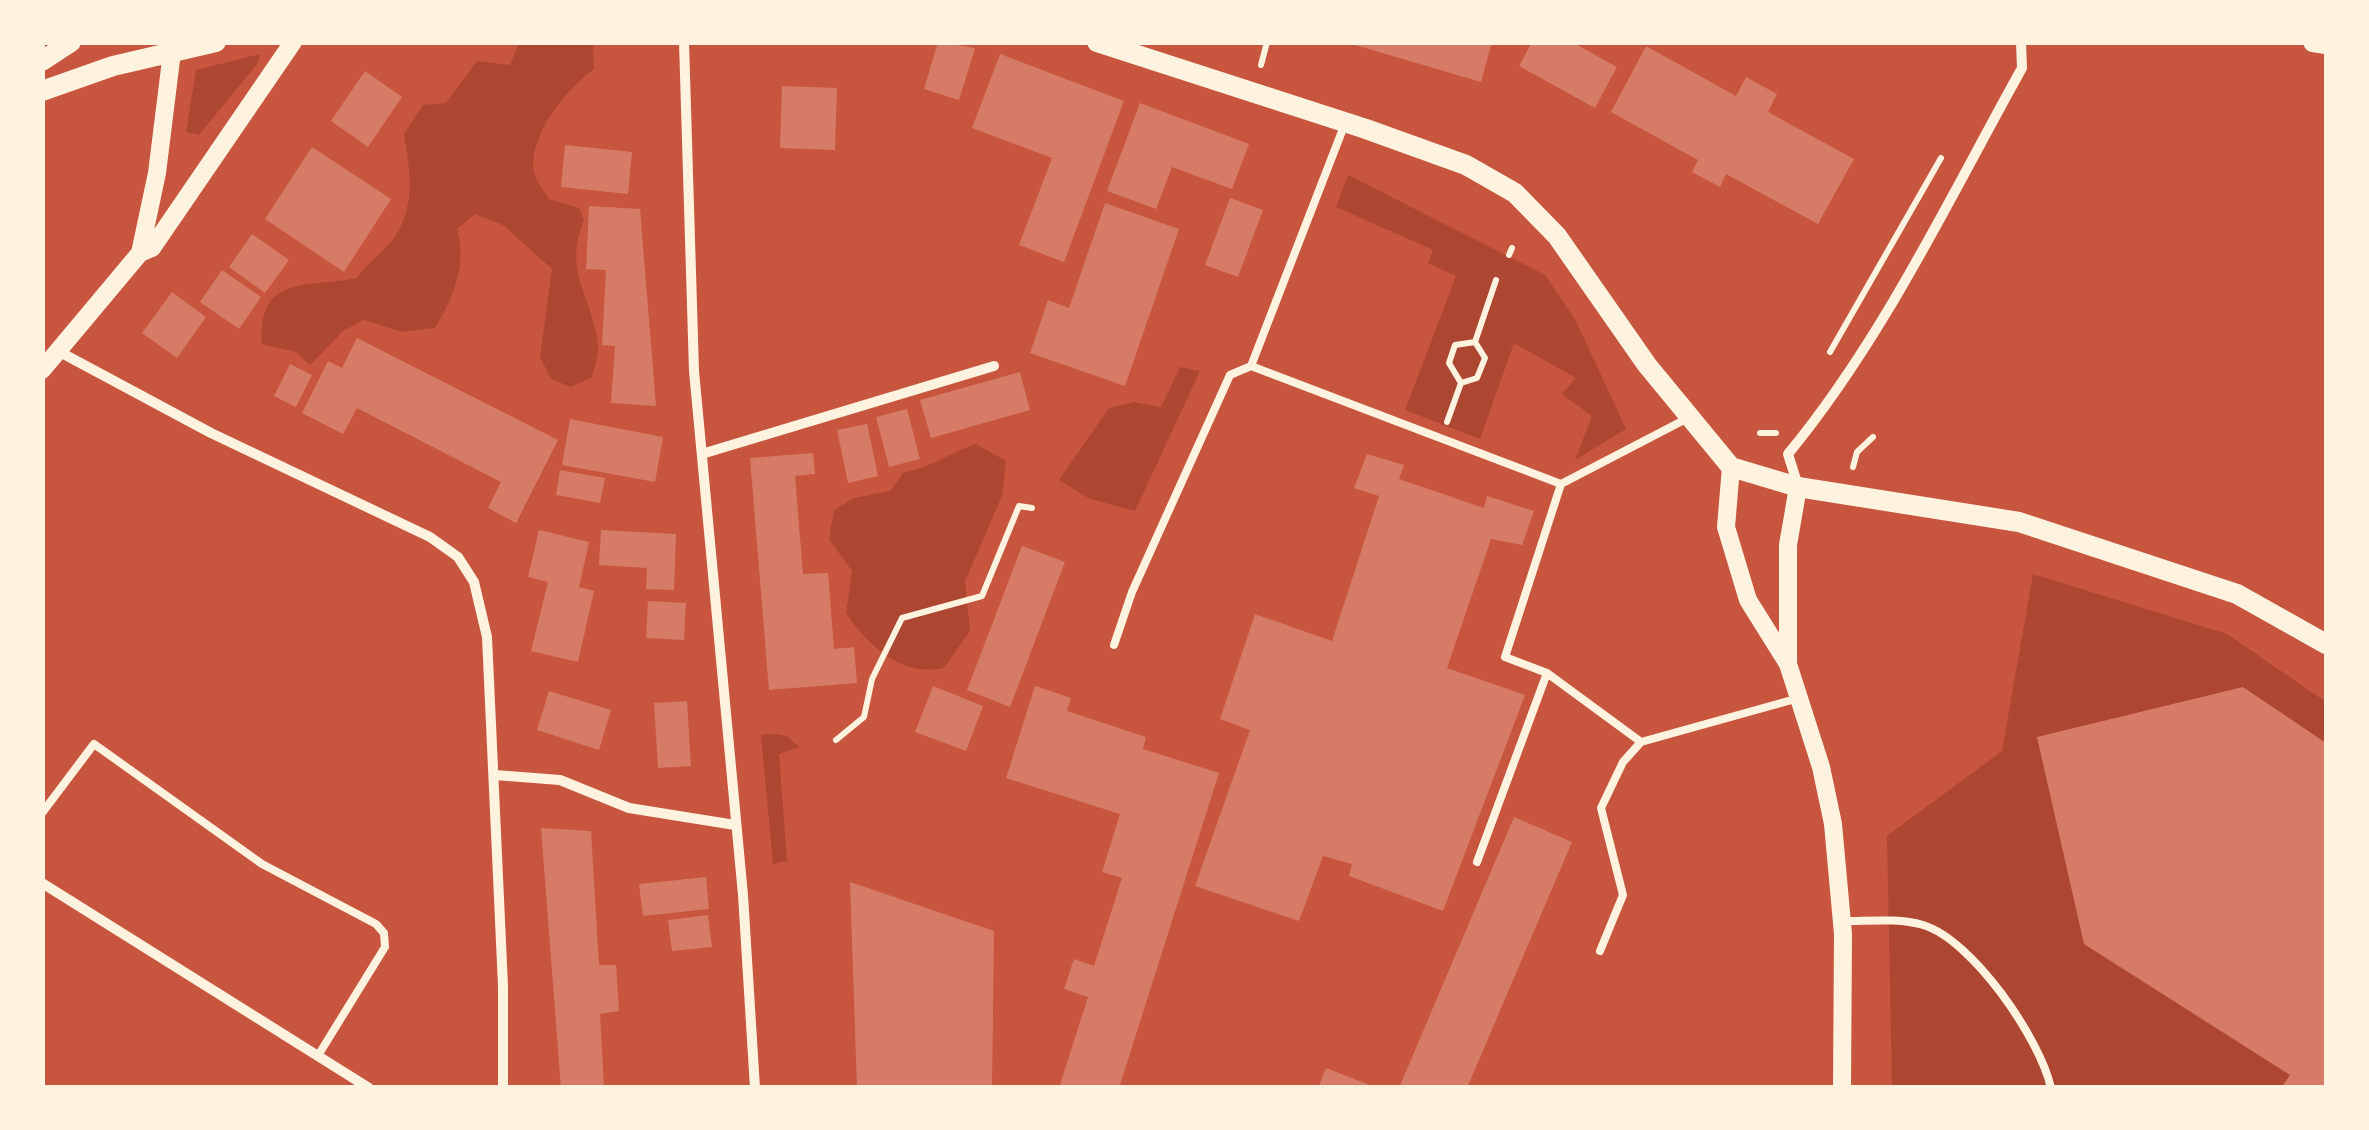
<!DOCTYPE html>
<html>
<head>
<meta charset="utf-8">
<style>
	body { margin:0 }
	#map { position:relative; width:2369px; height:1130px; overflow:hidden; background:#c8553d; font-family:Montserrat,sans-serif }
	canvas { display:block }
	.frame { position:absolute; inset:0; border:45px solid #fff3e0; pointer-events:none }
</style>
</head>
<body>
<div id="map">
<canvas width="2369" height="1130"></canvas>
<div class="frame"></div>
</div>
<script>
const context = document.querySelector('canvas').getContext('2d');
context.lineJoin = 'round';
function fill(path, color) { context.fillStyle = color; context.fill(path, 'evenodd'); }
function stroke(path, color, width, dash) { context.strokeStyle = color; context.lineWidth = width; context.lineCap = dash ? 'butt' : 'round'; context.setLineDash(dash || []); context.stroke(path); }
const green = new Path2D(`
	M581 43 593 45 594 69C567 88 528 136 534 172 535 180 545 192 549 199L579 208 584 220C562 273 593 296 598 345 599 355 594 367 592 377L571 387 551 379 540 357 552 269 503 225 475 214 457 229C467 264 454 297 435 328L402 332 364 320 343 331 310 365 296 352 262 344C257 273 310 288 357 278 367 263 379 256 390 243 417 211 410 171 404 134L423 105 446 103 477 61 510 65 519 43Z
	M260 54 257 64 199 135 186 132 196 70Z
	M1348 175 1545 275 1576 321 1626 429 1575 460 1592 416 1562 394 1576 378 1514 343 1480 439 1405 410 1456 276 1428 263 1433 250 1336 207Z
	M1180 367 1200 371 1135 511 1090 499 1059 480 1109 408 1134 402 1161 407Z
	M976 444 1006 461 1002 496 965 581 970 631 944 668C902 677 869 647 846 613L852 571 829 539 834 510 854 498 890 491 904 472C931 468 949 453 976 444Z
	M2033 574 2227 634 2326 702V1087H1892L1887 836 2002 751Z
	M774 734 787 736 799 747 779 754 787 861 773 864 761 735Z`);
const building = new Path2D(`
	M938 42 975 48 959 100 924 89Z
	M1345 42H1492L1481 82Z
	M1532 42H1572L1617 67 1595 108 1519 66Z
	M1646 46 1736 96 1746 77 1777 94 1768 112 1854 159 1818 224 1726 174 1720 187 1692 172 1698 160 1611 112Z
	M1000 54 1124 101 1064 262 1019 245 1052 158 972 128Z
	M365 71 402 97 368 147 331 121Z
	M782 86 837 88 835 150 780 148Z
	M1140 103 1249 144 1232 189 1172 167 1156 209 1107 191Z
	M565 145 632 152 628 194 561 187Z
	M312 147 391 199 344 272 265 219Z
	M1230 198 1263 210 1238 277 1205 265Z
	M1105 203 1179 229 1125 386 1030 353 1048 300 1069 308Z
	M589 206 640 209 656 406 611 403 615 346 602 345 606 270 586 269Z
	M252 234 289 260 265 293 229 267Z
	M222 270 261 297 239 329 200 302Z
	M172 292 206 317 177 358 142 333Z
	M357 338 558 440 516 523 488 508 501 482 357 408 343 434 302 413 328 361 342 368Z
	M290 364 312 375 296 407 274 396Z
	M1020 372 1030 410 931 438 920 400Z
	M907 409 920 459 889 467 876 417Z
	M570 419 663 437 655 482 562 465Z
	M867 424 878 476 848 483 837 430Z
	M813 453 815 474 795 476 803 574 828 573 834 649 854 647 857 683 769 690 750 458Z
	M1367 454 1404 465 1399 479 1484 508 1487 496 1534 511 1522 545 1491 539 1447 668 1525 695 1443 911 1349 876 1352 864 1323 856 1299 921 1195 886 1250 730 1220 719 1255 614 1332 641 1379 496 1354 488Z
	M560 470 605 478 600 503 556 495Z
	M539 530 589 542 579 587 594 591 578 662 531 651 548 582 528 577Z
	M601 530 676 534 674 590 646 589 647 568 599 565Z
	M1022 546 1065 562 1010 707 967 690Z
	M648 601 686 603 684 640 646 638Z
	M933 686 983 706 966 751 915 732Z
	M1035 686 1071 698 1067 711 1146 737 1143 749 1219 773 1119 1088H1059L1088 997 1064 989 1074 959 1094 966 1122 878 1102 872 1120 814 1006 778Z
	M2243 687 2326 743V1088H2281L2290 1075 2084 944 2037 737Z
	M549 691 611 710 599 750 537 730Z
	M687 701 691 766 658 768 654 703Z
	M1514 817 1572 842 1467 1088H1399Z
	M541 828 591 831 599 965H616L619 1011 600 1014 604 1088H561Z
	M706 877 709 909 643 916 639 884Z
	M850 882 994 931 992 1088H857Z
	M708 915 712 947 672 951 668 920Z
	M1326 1068 1375 1087V1088H1318Z`);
const path = new Path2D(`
	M1261 65 1267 42
	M1509 255 1512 248
	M1830 352 1941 158
	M1461 383 1477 378 1485 358 1475 342 1496 280
	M1447 422 1461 383 1449 363 1455 345 1475 342
	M1760 433H1776
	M1853 467 1857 452 1873 437
	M836 740 864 717 872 679 902 618 982 596 1019 506 1032 508`);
const service = new Path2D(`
	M1251 366 1561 484 1688 418
	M1114 645 1132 592 1230 375 1251 366 1344 126
	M1547 673 1641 742
	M42 813 94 744 262 864 376 924 384 933 385 947 319 1054
	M1477 862 1547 673 1505 657 1561 484
	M1845 921C1871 921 1898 918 1923 925 1973 940 2040 1039 2051 1088
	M1600 951 1623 895 1601 808 1623 762 1641 742 1799 698`);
const minor = new Path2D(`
	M684 42 694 371 743 895 755 1088
	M58 351 211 433 430 537 458 557 474 582 487 637 503 986V1088
	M705 453 994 366
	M1798 486 1788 454C1883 339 1950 197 2022 68L2021 42
	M495 775 560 780 629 808 735 825
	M42 883 369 1088`);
const tertiary = new Path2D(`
	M140 253 157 173 172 52
	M42 370 140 253 152 248 293 42
	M1731 467 1726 527 1748 600 1788 664 1821 767 1833 824 1843 934 1842 1088
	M1788 664V545L1798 487`);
const secondary = new Path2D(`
	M1097 42 1366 129 1466 165 1515 193 1557 236 1647 365 1731 467 1798 487 2019 522 2237 594 2326 644
	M2313 42 2326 44
	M42 61 71 42
	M42 91 113 66 216 42`);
fill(green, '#ae4732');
fill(building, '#d67c66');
stroke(path, '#fff3e0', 6);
stroke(service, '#fff3e0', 8);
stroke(minor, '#fff3e0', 10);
stroke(tertiary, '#fff3e0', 18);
stroke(secondary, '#fff3e0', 20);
</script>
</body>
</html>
